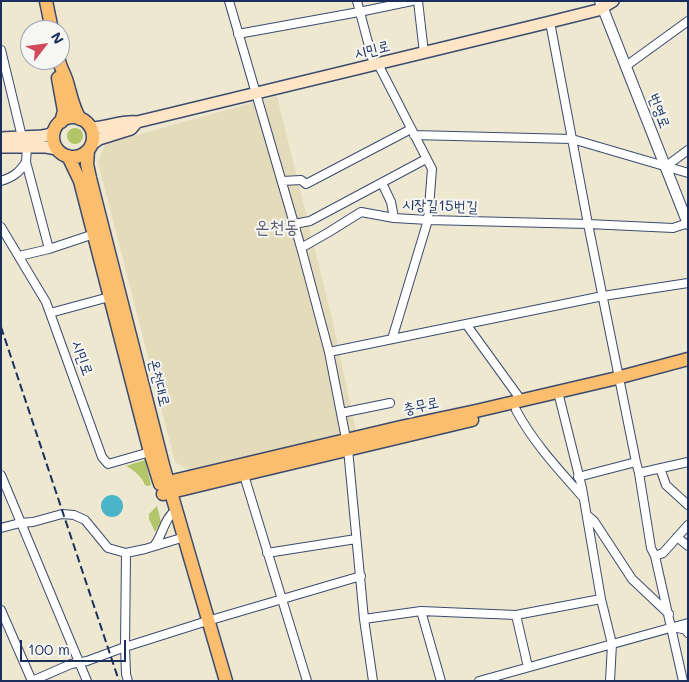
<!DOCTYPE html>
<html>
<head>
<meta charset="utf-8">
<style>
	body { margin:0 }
	#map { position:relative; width:689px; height:682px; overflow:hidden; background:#eee8d1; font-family:Mali,sans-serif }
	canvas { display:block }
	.frame { position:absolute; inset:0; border:2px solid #1b2f5e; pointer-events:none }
	.north { position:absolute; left:20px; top:20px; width:50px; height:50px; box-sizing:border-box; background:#f6f6f2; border:1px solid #9ea6b7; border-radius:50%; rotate:60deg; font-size:14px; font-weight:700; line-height:20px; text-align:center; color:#1b2f5e }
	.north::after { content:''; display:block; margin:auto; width:18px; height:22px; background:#d1495b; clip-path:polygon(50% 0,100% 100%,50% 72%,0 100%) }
	.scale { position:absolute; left:20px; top:640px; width:106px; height:22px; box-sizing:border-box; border:2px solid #1b2f5e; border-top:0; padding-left:6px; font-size:15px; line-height:18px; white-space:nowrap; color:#1b2f5e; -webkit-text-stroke:4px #f6f6f2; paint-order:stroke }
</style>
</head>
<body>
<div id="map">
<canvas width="689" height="682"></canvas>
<div class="frame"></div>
<div class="north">N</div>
<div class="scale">100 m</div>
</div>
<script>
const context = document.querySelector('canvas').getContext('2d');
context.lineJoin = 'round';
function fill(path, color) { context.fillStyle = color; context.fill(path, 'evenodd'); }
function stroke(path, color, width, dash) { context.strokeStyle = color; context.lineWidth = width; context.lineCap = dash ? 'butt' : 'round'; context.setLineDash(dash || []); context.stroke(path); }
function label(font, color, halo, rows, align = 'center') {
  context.font = font + ' Mali,"Poor Story",sans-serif'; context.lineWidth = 4; context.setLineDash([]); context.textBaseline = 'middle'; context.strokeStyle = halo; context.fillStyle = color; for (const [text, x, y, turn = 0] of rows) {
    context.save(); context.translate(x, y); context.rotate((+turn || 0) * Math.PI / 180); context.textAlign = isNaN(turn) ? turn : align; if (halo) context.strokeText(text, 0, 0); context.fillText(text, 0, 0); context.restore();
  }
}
const built = new Path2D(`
	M277 96 333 323 356 431 189 470 175 462 98 162 105 144Z`);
const green = new Path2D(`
	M67 136a8 8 0 1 1 16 0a8 8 0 1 1-16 0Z
	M145 460 151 485 148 486 145 485C142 477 134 470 126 466Z
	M157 506 161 522 155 532 149 519V514Z`);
const water = new Path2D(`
	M101 506a11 11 0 1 1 22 0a11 11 0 1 1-22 0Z`);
const minor = new Path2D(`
	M229 1 302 251 329 352 348 449 364 619 373 681
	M357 1 374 65
	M418 1 424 53
	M550 22 588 224 636 462 639 473 651 548 655 556 683 681
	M238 34 359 12 412 1
	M1 50 22 137
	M378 64 432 169 428 220 392 339
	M626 66 688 21
	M414 135 572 139 688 173
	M27 147 26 162 49 249
	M665 167 688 150
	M1 181C13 177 19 173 26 162
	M282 181 301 180 306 184 411 129
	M382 183 391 202 394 218
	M294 224 310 221 426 159
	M1 227 46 302 102 457 108 464 150 452
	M301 248 329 232 361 212 394 218 428 220 588 224 673 228 688 223
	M19 256 49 249 94 234
	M50 313 113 296
	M329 352 466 324
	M558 392 582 488 601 599 612 644 610 681
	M521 400 466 324 603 296 688 283
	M516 410C533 442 558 469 582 496
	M341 413 390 403
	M660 468 666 485 688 505
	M243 472 307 681
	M639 473 688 462
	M1 475 87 681
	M578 477 636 462
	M587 515 594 521 632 579 669 614
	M1 528 20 523 33 522 62 514 74 515 85 520 108 548 126 553 145 549 178 539
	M677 537 688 546
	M154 546C163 535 164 518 176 510
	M126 553 125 647 126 674 128 681
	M267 553 356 539
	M655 556 663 553 688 525
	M1 610 32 681
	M421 611 441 681
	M516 615 528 667
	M364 619 421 611 516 615 601 599
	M674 627 686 630 688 633
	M32 681 71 664 87 661 125 647 204 622 361 576
	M479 681 688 623`);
const tertiary = new Path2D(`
	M600 1 688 224`);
const secondary = new Path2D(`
	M91 128C106 128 122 120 137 122L550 22 598 10 613 1
	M1 138 42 136 48 135 54 132
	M92 144 99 139 131 129 137 122
	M1 147H46L57 149`);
const primary = new Path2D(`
	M46 1 52 30
	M59 60C60 67 64 73 66 79 71 94 72 106 80 119
	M58 78 64 111 61 122
	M53 137a20 20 0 1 1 40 0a20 20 0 1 1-40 0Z
	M88 151 87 164 90 178 163 465 226 681
	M68 156 80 181 150 452 159 481
	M160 484 401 427 476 411 613 379 688 359
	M163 494 254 472 472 420`);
const rail = new Path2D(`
	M1 327 119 681`);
const streetNames = [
	["시민로",372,50,-14],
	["번영로",659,111,69],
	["시장길15번길",440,206,2],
	["시민로",82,358,70],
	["온천대로",159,383,76],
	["충무로",421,406,-12]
];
const quarterNames = [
	["온천동",277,227]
];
fill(built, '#e4dbba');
fill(green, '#b2c568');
fill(water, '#4ab4c8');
stroke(minor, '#3b4b6f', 10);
stroke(tertiary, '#3b4b6f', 12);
stroke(secondary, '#3b4b6f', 14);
stroke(primary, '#3b4b6f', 15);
stroke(minor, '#fff', 8);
stroke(tertiary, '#fff', 10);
stroke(secondary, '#fde5c5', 11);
stroke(primary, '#fbbe6e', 12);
stroke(rail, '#1b2f5e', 2, [8, 4]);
label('15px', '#1b2f5e', '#f6f6f2', streetNames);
label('18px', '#606074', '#f6f6f2', quarterNames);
</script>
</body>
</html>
